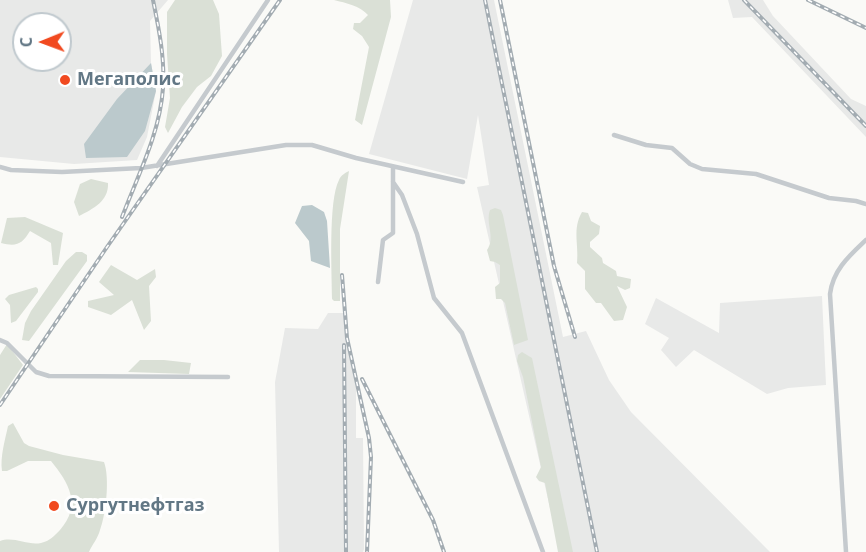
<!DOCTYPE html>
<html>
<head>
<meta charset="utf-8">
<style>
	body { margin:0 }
	#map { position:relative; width:866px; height:552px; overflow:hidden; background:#fafaf7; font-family:"Open Sans",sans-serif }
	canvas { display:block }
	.north { position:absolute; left:12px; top:12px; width:60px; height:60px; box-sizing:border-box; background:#fff; border:2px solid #c0c9ce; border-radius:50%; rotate:269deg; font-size:16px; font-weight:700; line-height:24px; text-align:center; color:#627785 }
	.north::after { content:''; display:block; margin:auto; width:21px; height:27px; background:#f14a20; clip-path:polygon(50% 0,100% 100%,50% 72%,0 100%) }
</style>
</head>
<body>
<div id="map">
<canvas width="866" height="552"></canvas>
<div class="north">С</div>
</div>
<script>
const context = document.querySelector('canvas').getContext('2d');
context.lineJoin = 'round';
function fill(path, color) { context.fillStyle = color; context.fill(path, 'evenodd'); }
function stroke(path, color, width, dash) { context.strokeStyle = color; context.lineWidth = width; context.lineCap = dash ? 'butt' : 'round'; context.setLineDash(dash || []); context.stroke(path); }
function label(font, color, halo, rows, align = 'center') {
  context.font = font + ' "Open Sans",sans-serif'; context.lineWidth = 6; context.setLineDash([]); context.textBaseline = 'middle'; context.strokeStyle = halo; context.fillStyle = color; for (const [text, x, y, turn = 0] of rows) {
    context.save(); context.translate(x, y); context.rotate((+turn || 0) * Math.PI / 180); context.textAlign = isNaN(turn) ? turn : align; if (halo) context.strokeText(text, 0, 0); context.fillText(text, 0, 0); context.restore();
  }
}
const built = new Path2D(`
	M0 0H168L150 21 151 63 156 91 147 137 137 160 74 164 0 157ZM24 24H60V60H24Z
	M413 0H494L563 337 586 331 609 380 631 412 770 552H560L477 187 489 185 478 115 467 179 369 154Z
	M728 0H763L773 16 851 99 866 106V137L752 17 733 18Z
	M822 296 826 385 788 388 767 394 694 350 676 367 661 350 669 338 645 324 656 298 719 333 720 303Z
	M328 313H344L356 388V438H363L364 549 363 552H279L275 382 285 328 318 329Z`);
const green = new Path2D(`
	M175 0H213L219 14 222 56 211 76 197 87 182 107 168 133 165 127 170 98 167 54V12Z
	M334 0H390L391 17 362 125 355 120 369 47 362 36 353 29 354 23H360L368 15C360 6 346 3 334 0Z
	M349 171 340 229V301H334L332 299C332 273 328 201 339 180 341 175 345 173 349 171Z
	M91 179 108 183C109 201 93 209 79 216L74 202 80 184Z
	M495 208 501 210 503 215 528 340 514 345 505 303 501 299H496L495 287 500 283V265L495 262 490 261 487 250C496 238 485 223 490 210Z
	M582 212 588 213 591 221 600 226 599 234 590 242V247L602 258 603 263 616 271 617 276 631 279 630 288 625 290 617 286 627 307 623 320 614 321 601 303H596L585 289V271L577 263C579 244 572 229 582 212Z
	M25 217 63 233 58 265H53L51 243 30 231C22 244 17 247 1 243L7 218Z
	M76 252H82L87 255V261L29 341 22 340 25 323 31 311 66 261Z
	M111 265 137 280 155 269 156 277 149 286 151 321 144 330 132 300 111 315 88 307V301L114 295 99 282Z
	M36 287 38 289V292L16 321 11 323 10 305 5 299 9 295Z
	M7 344 23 365 0 399V355Z
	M522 352 532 358 573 552H558L545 483 539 481 536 477 541 467 523 377 517 361 518 355Z
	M140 360H164L191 363 189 374 128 372Z
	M13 423 24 443 29 446 63 455 104 462C110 478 106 514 100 530 98 538 92 545 89 552H0V541C14 536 28 546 41 543 50 541 54 536 60 530 82 505 69 483 51 461H28L7 471H2C0 457 5 440 8 426Z`);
const water = new Path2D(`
	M151 63 156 91 145 131 127 157 86 158 84 144 117 99Z
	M312 205 324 212 327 221 330 268 311 261 309 241 295 223 302 206Z`);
const street = new Path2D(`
	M614 135 646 145 672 148 690 164 702 169 756 174 829 198 856 201 866 204
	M157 166 268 0
	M0 167 11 170 62 172 141 168 286 145H312L356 158 463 182
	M393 182 402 195 417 234 434 298 462 333 543 552
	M378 282 383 240 393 233V167
	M0 340 7 343 36 372 49 376 228 377
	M846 552 830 294C833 270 849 256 866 240`);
const rail = new Path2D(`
	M485 0 597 552
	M500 0 554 266 575 337
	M744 0 866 126
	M808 0 866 28
	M122 217C138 175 160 133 163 88 165 59 159 29 153 0
	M342 275 347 338 369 438 371 457 367 552
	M344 345 346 552
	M362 379 433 520 444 552
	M0 405 107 247 280 0`);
const markers = [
	[65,80,6,"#f14a20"],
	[54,506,6,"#f14a20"]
];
const poiNames = [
	["Мегаполис",77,80],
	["Сургутнефтгаз",66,506]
];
fill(built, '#e8e9e8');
fill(green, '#dae0d6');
fill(water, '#bbc9cc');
stroke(street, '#c5cace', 4.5);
stroke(rail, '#a3acb2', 4);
stroke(rail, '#fff', 1.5, [4.5]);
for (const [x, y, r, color] of markers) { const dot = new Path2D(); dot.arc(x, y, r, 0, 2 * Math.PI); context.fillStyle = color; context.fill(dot); stroke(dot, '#fff', 2); }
label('bold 18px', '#627785', '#fff', poiNames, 'left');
</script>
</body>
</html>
